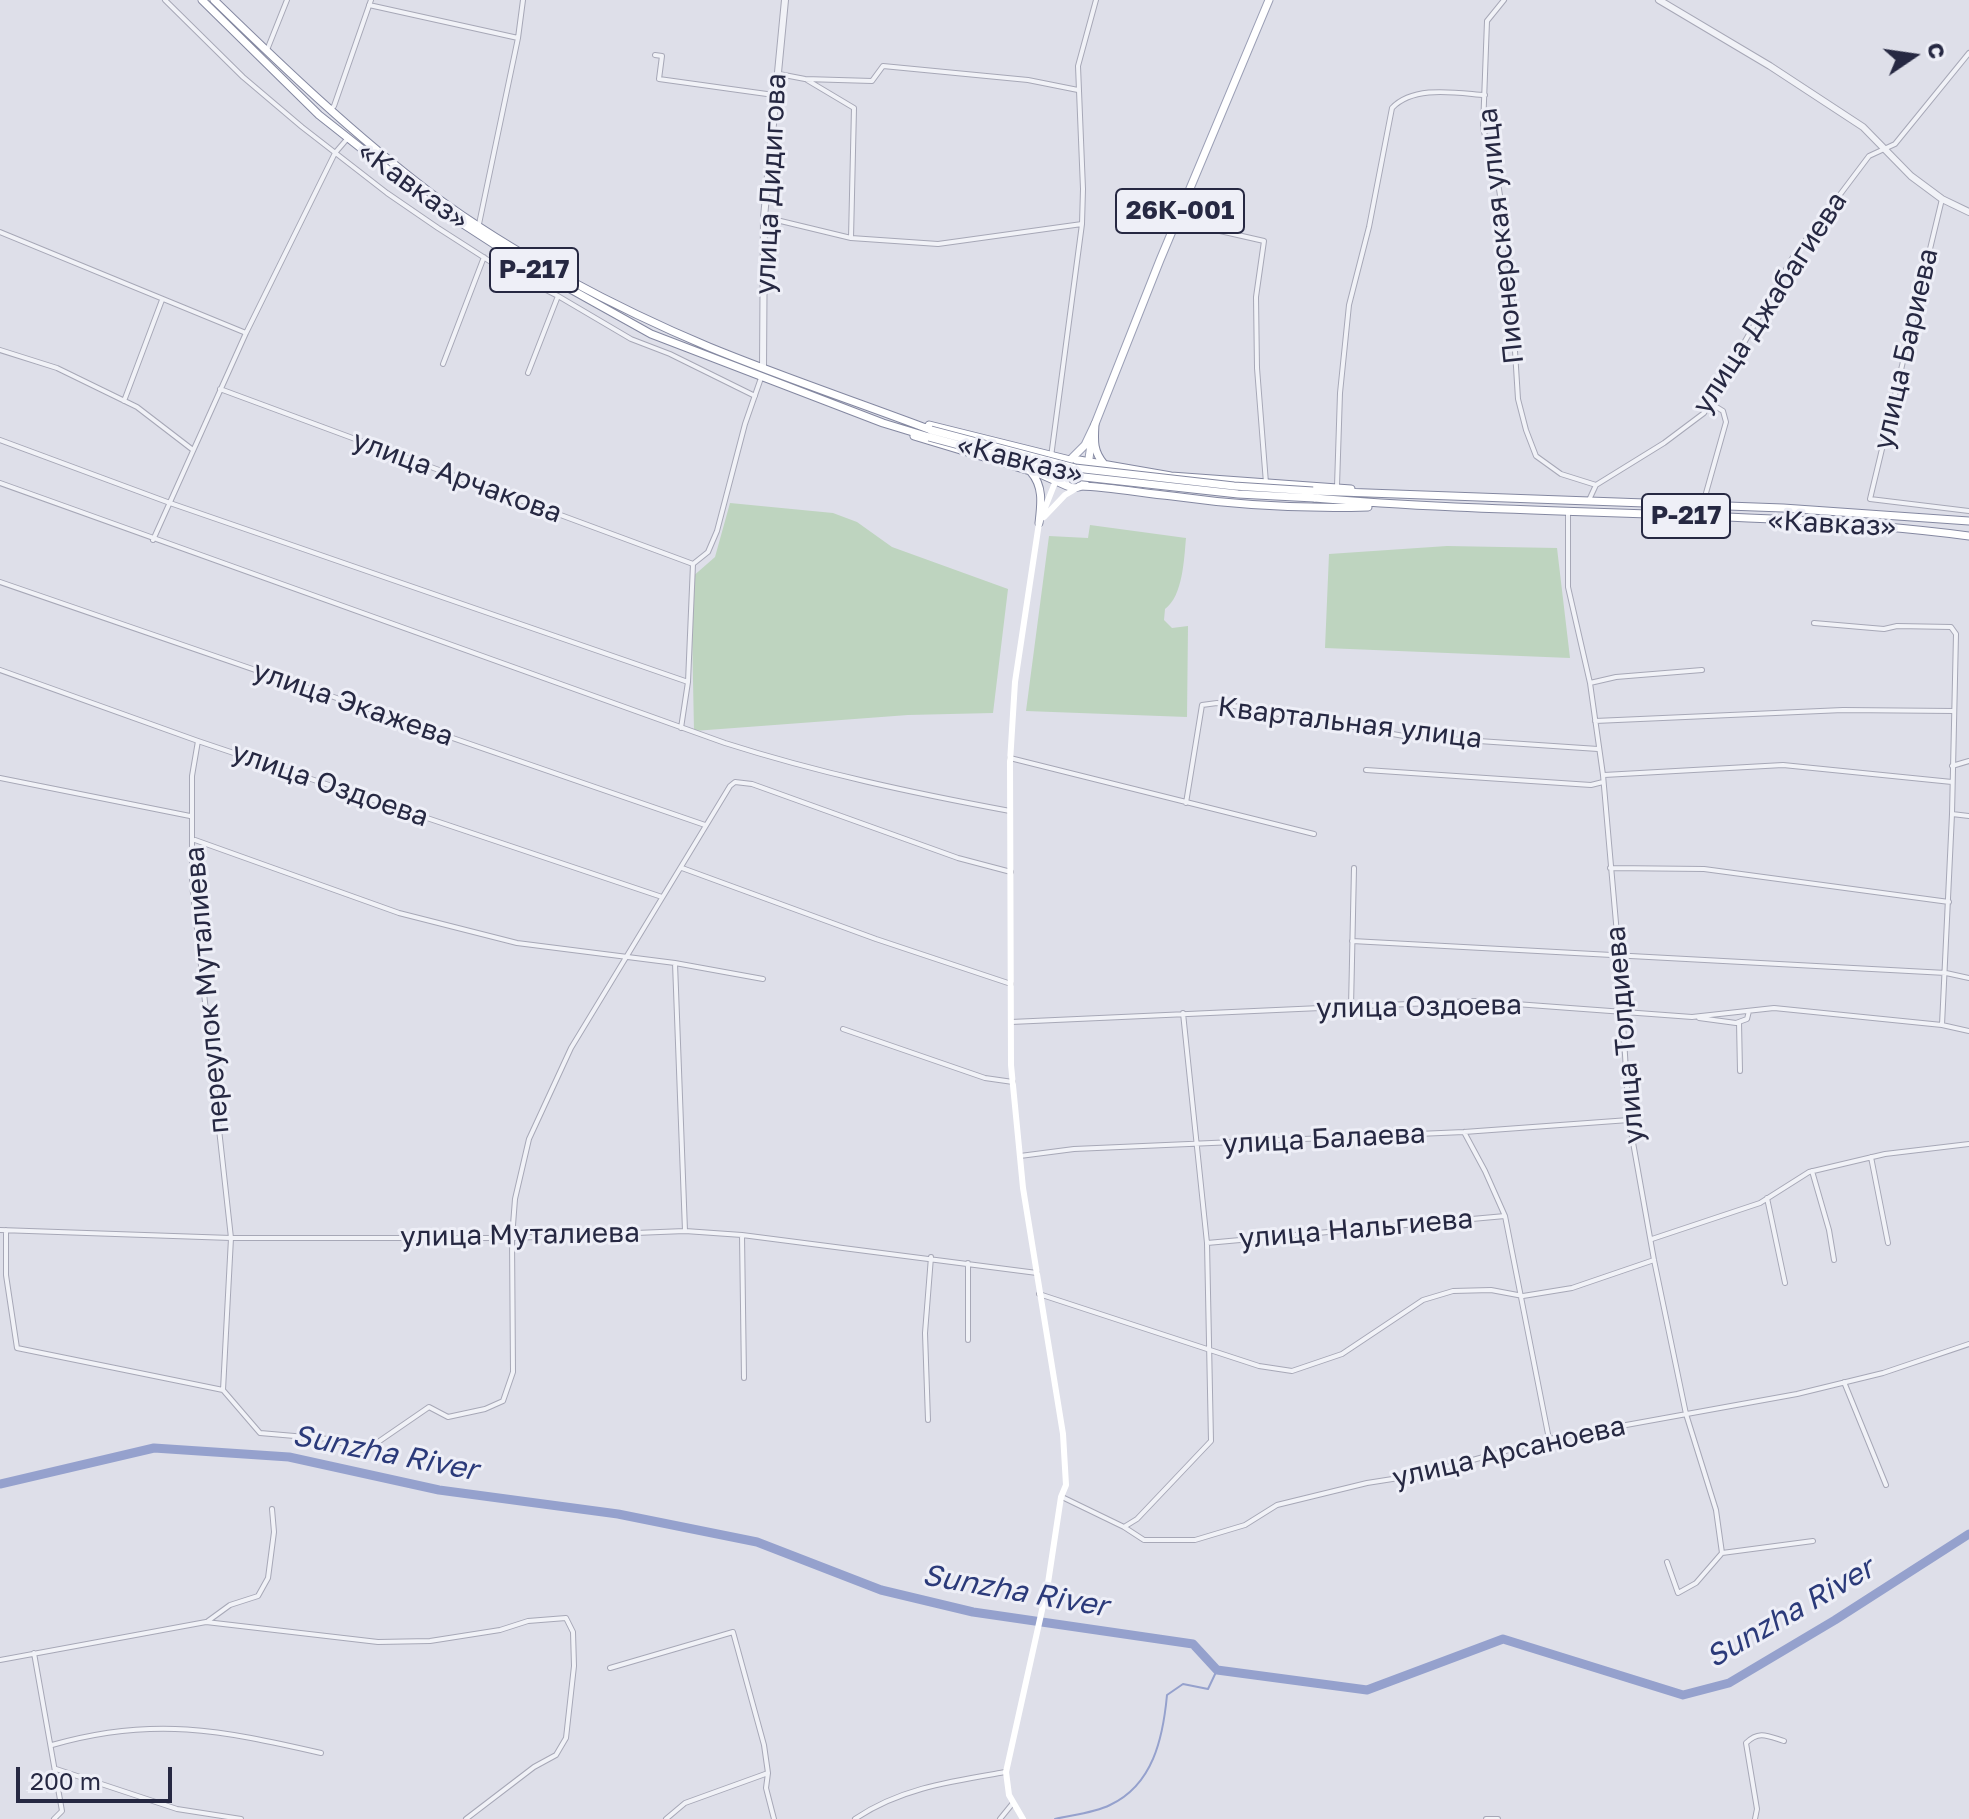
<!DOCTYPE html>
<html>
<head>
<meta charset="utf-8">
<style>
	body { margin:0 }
	#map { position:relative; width:1969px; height:1819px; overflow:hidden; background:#dedfe9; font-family:"Golos Text",sans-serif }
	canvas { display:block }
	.north { position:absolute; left:1873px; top:16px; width:80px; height:80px; -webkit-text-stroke:6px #eeeff7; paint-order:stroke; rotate:77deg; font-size:22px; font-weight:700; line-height:32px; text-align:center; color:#262842 }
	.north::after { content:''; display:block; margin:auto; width:28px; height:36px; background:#262842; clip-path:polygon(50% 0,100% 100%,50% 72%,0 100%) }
	.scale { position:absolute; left:16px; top:1767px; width:156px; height:36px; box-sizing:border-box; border:4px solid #262842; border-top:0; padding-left:10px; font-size:24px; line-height:28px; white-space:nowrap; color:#262842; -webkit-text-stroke:6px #eeeff7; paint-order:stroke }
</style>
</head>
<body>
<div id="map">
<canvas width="1969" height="1819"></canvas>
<div class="north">С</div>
<div class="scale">200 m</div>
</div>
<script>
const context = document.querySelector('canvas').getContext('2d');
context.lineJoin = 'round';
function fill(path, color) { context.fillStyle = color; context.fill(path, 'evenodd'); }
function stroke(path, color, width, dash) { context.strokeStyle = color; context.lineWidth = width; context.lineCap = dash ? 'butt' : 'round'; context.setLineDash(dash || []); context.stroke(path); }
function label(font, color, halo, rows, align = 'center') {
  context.font = font + ' "Golos Text",sans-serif'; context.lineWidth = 6; context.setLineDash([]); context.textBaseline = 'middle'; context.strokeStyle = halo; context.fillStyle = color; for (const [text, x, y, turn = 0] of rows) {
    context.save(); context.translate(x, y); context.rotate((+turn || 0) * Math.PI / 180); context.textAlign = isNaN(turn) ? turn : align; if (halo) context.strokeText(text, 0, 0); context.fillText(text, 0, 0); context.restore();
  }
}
const green = new Path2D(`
	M730 503 833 513 857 522 892 547 1008 589 993 713 908 715 694 731 691 578 715 557Z
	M1090 525 1186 538C1184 559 1183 596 1165 609L1164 620 1172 628 1188 626 1187 717 1026 711 1049 536 1088 538Z
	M1447 546 1557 548 1570 658 1325 648 1329 554Z`);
const stream = new Path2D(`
	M1055 1819C1072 1815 1094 1813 1110 1805 1153 1785 1163 1738 1167 1695L1183 1684 1208 1689 1217 1670`);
const river = new Path2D(`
	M0 1484 154 1448 289 1457 439 1490 618 1514 757 1542 881 1590 973 1612 1193 1644 1217 1670 1367 1690 1503 1639 1683 1695 1729 1683 1835 1620 1969 1534`);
const minor = new Path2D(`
	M165 0 243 77 302 127 387 193 438 228 491 262 558 296 631 339 670 354 755 396
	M1504 0 1487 21 1483 128 1499 189 1509 255 1518 399 1526 430 1536 456 1561 474 1596 485
	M369 5 518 38
	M267 50 287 0
	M655 55 662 56 659 79 774 95
	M779 74 805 79 872 81 883 66 1028 80 1078 90
	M807 80 854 108 851 238
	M331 109 334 106 371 0
	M1942 199 1870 499 1969 511
	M764 217 851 238 938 244 1082 224
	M1176 221 1264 241 1256 297 1257 368 1266 483
	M479 224 518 38 523 0
	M0 232 246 333
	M0 350 57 368 137 407 193 450
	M443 364 484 257
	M528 373 558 296
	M220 389 693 564
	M124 401 162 300
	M0 440 170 503 688 682
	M1051 457 1082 224 1083 189 1078 66 1096 0
	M0 483 725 743C819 773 913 793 1010 811
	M1337 486 1340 393 1349 305 1369 227 1392 108C1414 85 1456 93 1485 95
	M1706 493 1726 422 1723 411 1710 403
	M1589 500 1596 485 1664 443 1704 413 1793 257 1869 156 1895 144 1969 53
	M1568 511V587L1590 683 1603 775 1619 957 1629 1120 1654 1260 1686 1414 1716 1510 1722 1553
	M153 540 246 333 335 153 347 139
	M0 582 705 825
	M1814 623 1884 629 1897 626 1951 627 1956 634 1952 814 1942 1025
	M0 670 198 741 662 897
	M1590 683 1616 677 1702 670
	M1595 721 1843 710 1954 711
	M681 728 688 682 693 564 708 552 717 531 745 424 761 378
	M1010 758 1314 834
	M1952 766 1969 761
	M1366 770 1591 785 1603 782
	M1604 775 1783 765 1952 782
	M0 778 190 816
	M1186 803 1202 705 1217 703 1404 736 1598 749
	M1952 814 1969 816
	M195 840 399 913 517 943 675 963 685 1231
	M682 868 876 939 1011 984
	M1610 868 1704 869 1949 902
	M1352 941 1946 973 1969 978
	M675 963 763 979
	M1351 1007 1354 868
	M1699 1018 1736 1023 1747 1019 1749 1011
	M1011 1022 1475 1001 1692 1017 1774 1008 1942 1025 1969 1031
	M1739 1022 1740 1071
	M843 1029 985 1078 1013 1082
	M1464 1132 1485 1171 1505 1216 1549 1439
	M1020 1156 1074 1149 1464 1132 1629 1120
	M1871 1157 1888 1243
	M1812 1171 1829 1230 1834 1260
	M1767 1198 1785 1283
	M0 1230 231 1238H512L685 1231 742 1235 1037 1273
	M6 1230V1275L17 1348 223 1390 231 1238 192 884V776L198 741
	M742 1235 744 1378
	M1652 1239 1760 1203 1809 1172 1885 1154 1969 1144
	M1207 1243 1505 1216
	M1039 1294 1259 1366 1292 1371 1342 1354 1423 1300 1453 1291 1491 1290 1523 1296 1572 1288 1654 1260
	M968 1340V1263
	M1844 1382 1886 1485
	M223 1390 260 1433 329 1439 365 1451 429 1407 448 1417 485 1409 503 1401 513 1372 512 1238 515 1199 529 1139 571 1048 730 786 735 782 752 784 958 858 1011 872
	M928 1420 925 1333 931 1257
	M1062 1497 1124 1527 1144 1540H1195L1245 1525 1277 1505 1367 1483 1418 1475 1549 1439 1797 1394 1883 1373 1969 1344
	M1124 1527 1137 1519 1211 1441 1207 1243 1183 1013
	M1667 1562 1678 1593 1696 1583 1722 1553 1813 1541
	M208 1621 230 1605 258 1596 268 1578 274 1532 272 1509
	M34 1653 62 1811 54 1819
	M0 1660 206 1622 378 1642 430 1641 500 1630 528 1621 566 1618 573 1632 574 1666 566 1738 556 1755 534 1767 466 1819
	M610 1668 733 1632 764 1745 768 1773 766 1788 774 1819
	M52 1745C153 1716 221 1730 321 1753
	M56 1769 177 1809 241 1819
	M666 1819 685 1803 768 1773
	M855 1819C900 1788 953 1781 1006 1772
	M1000 1819 1013 1803
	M1486 1819H1498
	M1755 1819 1757 1809 1746 1743C1759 1730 1768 1736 1784 1741`);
const tertiary = new Path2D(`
	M1659 0 1770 66 1863 127 1911 176 1942 199 1969 212
	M763 368 764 217 785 0`);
const secondary = new Path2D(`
	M1044 517 1065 495 1077 488
	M1023 1819 1009 1795 1006 1772 1048 1583 1061 1497 1066 1485 1063 1434 1023 1188 1011 1065 1010 762 1015 682 1039 523 1060 470`);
const primary = new Path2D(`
	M1070 460 1085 445 1095 424 1160 260 1269 0
	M1067 461 1060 470C1061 496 1093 492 1086 467L1076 460
	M1088 465 1092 438`);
const trunk = new Path2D(`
	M202 0 319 115 429 202 520 261 651 334 883 423 929 437
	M214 0C284 68 354 135 432 194 513 254 616 308 709 347 782 377 857 402 931 430
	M1095 424C1094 441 1093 451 1104 464
	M929 425 1070 460
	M914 436 1040 474 1067 486
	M1079 460 1171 476 1351 489
	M1031 472C1044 487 1041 505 1039 523
	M1080 486C1111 487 1141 493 1172 496 1236 505 1303 509 1368 507
	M1313 491 1783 508 1969 521
	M1314 498C1532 517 1752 508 1969 536`);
const trunkBridge = new Path2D(`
	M931 430 1075 468 1234 486 1313 491
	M929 437 1075 476 1238 494 1314 498`);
const shields = [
	[1180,211,128],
	[534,270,88],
	[1686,516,88]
];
const shieldNames = [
	["26К-001",1180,211],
	["Р-217",534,270],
	["Р-217",1686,516]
];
const streetNames = [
	["улица Дидигова",771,184,-87],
	["«Кавказ»",413,186,36],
	["Пионерская улица",1501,236,-96],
	["улица Джабагиева",1770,303,-57],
	["улица Бариева",1906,349,-77],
	["«Кавказ»",1020,460,14],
	["улица Арчакова",457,477,20],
	["«Кавказ»",1832,524,3],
	["улица Экажева",353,704,19],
	["Квартальная улица",1350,723,7],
	["улица Оздоева",330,785,19],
	["переулок Муталиева",207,990,-95],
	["улица Оздоева",1419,1007,-1],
	["улица Толдиева",1625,1035,-95],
	["улица Балаева",1324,1139,-3],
	["улица Нальгиева",1356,1229,-5],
	["улица Муталиева",520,1235,-1],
	["улица Арсаноева",1509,1452,-13]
];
const waterNames = [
	["Sunzha River",385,1453,11],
	["Sunzha River",1015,1591,10],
	["Sunzha River",1790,1613,-30]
];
fill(green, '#bed4bf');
stroke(stream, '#95a1cd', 2);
stroke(river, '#95a1cd', 9);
stroke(minor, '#a7a8b7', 6);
stroke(tertiary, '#a7a8b7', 8);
stroke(primary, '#9ca0b6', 9);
stroke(trunk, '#8488a1', 9);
stroke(minor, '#f1f2f7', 4);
stroke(tertiary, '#f1f2f7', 6);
stroke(secondary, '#fff', 6);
stroke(primary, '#fff', 7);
stroke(trunk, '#fff', 7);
stroke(trunkBridge, '#8488a1', 9, []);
stroke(trunkBridge, '#fff', 7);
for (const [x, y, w] of shields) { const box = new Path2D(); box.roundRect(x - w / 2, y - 22, w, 44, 6); context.fillStyle = '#eeeff7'; context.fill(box); stroke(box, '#262842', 2); }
label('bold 26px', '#262842', null, shieldNames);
label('28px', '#262842', '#eeeff7', streetNames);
label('italic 30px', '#2b3a7a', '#eeeff7', waterNames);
</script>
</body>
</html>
